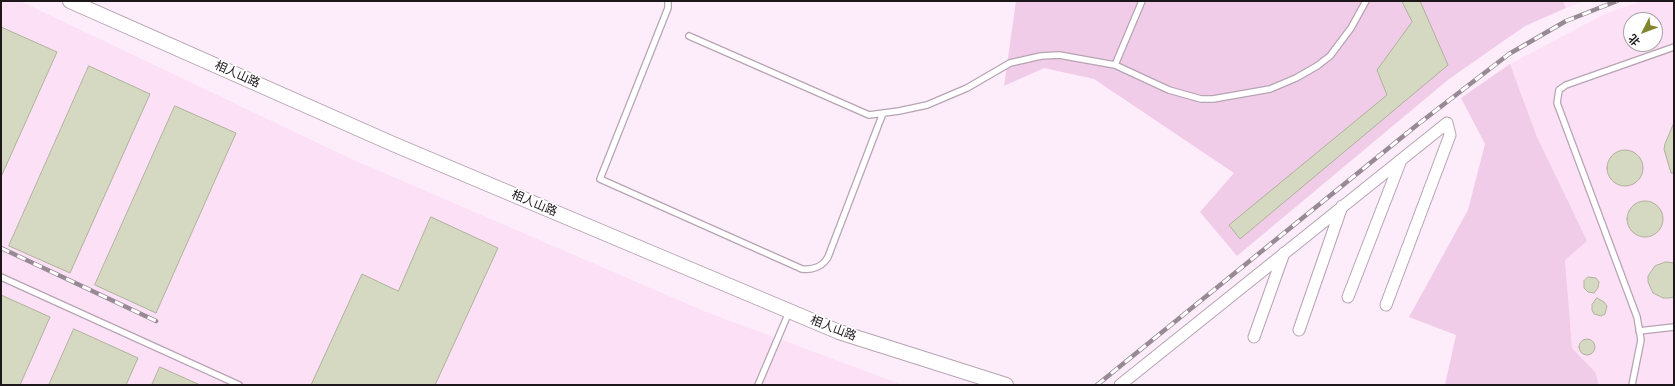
<!DOCTYPE html>
<html>
<head>
<meta charset="utf-8">
<style>
	body { margin:0 }
	#map { position:relative; width:1675px; height:386px; overflow:hidden; background:#fdecf9; font-family:"Nunito Sans","Noto Sans SC",sans-serif }
	canvas { display:block }
	.frame { position:absolute; inset:0; border:2px solid #1d161b; pointer-events:none }
	.north { position:absolute; left:1623px; top:12px; width:40px; height:40px; box-sizing:border-box; background:#fff; border:1px solid #a5a2a4; border-radius:50%; rotate:228deg; font-size:11px; font-weight:700; line-height:16px; text-align:center; color:#1d161b }
	.north::after { content:''; display:block; margin:auto; width:14px; height:18px; background:#828530; clip-path:polygon(50% 0,100% 100%,50% 72%,0 100%) }
</style>
</head>
<body>
<div id="map">
<canvas width="1675" height="386"></canvas>
<div class="frame"></div>
<div class="north">北</div>
</div>
<script>
const context = document.querySelector('canvas').getContext('2d');
context.lineJoin = 'round';
function fill(path, color) { context.fillStyle = color; context.fill(path, 'evenodd'); }
function stroke(path, color, width, dash) { context.strokeStyle = color; context.lineWidth = width; context.lineCap = dash ? 'butt' : 'round'; context.setLineDash(dash || []); context.stroke(path); }
function label(font, color, halo, rows, align = 'center') {
  context.font = font + ' "Nunito Sans","Noto Sans SC",sans-serif'; context.lineWidth = 3.5; context.setLineDash([]); context.textBaseline = 'middle'; context.strokeStyle = halo; context.fillStyle = color; for (const [text, x, y, turn = 0] of rows) {
    context.save(); context.translate(x, y); context.rotate((+turn || 0) * Math.PI / 180); context.textAlign = isNaN(turn) ? turn : align; if (halo) context.strokeText(text, 0, 0); context.fillText(text, 0, 0); context.restore();
  }
}
const built = new Path2D(`
	M1 1H20L347 157 706 312 903 385H1Z
	M1563 1H1584L1566 8Z
	M1642 1H1674V385H1599L1595 372 1572 348 1565 260 1537 137 1510 64 1605 14ZM1631 20H1655V44H1631Z`);
const green = new Path2D(`
	M1016 1H1563L1566 8 1525 26 1449 79 1237 256 1200 212 1234 173 1094 79 1044 68 1004 86Z
	M1510 64 1537 137 1587 241 1565 260 1572 348 1595 372 1599 385H1445L1456 335 1409 317 1468 210 1485 144 1461 98Z`);
const building = new Path2D(`
	M1402 1H1420L1448 65 1240 239 1229 225 1387 95 1377 70 1412 22Z
	M1 27 57 52 1 177Z
	M89 66 150 94 70 273 9 246Z
	M175 106 236 133 156 313 95 285Z
	M1674 123V173H1671L1664 149 1665 144Z
	M1607 168a18 18 0 1 1 36 0a18 18 0 1 1-36 0Z
	M1627 219a18 18 0 1 1 36 0a18 18 0 1 1-36 0Z
	M431 217 498 248 435 385H311L362 274 398 291Z
	M1666 262 1674 263V297L1670 298H1663L1653 293 1648 282V276L1655 266Z
	M1588 277 1596 278 1599 282 1598 288 1594 293 1588 292 1584 288V281Z
	M1 295 50 317 20 385H1Z
	M1597 298 1604 302 1607 306 1605 314 1601 316 1594 314 1592 310V305Z
	M74 329 138 358 126 385H49Z
	M1579 347a8 8 0 1 1 16 0a8 8 0 1 1-16 0Z
	M160 367 200 385H152Z`);
const service = new Path2D(`
	M668 1V8L600 179 802 269C814 270 822 267 828 257L883 113
	M689 36 869 115 899 111 927 105 967 88 1010 63 1041 56 1059 55 1115 65 1169 90 1201 99H1213L1270 89 1296 78 1317 66 1330 56 1351 28 1366 1
	M1115 65 1142 1
	M1 277 239 385
	M1639 331 1674 327
	M758 385 789 312
	M1632 385 1641 340 1637 317 1557 103 1559 90 1566 85 1674 47`);
const minor = new Path2D(`
	M1348 297 1401 160
	M1299 330 1342 206
	M1254 337 1284 253
	M1120 385 1447 123 1450 135 1386 305`);
const tertiary = new Path2D(`
	M70 1 393 144 839 332 1006 385`);
const rail = new Path2D(`
	M1 248 156 321
	M1097 385 1417 125 1509 54 1566 21 1617 1`);
const streetNames = [
	["相人山路",237,75,24],
	["相人山路",534,204,23],
	["相人山路",833,329,21]
];
fill(built, '#fce0f6');
fill(green, '#f0cce8');
fill(building, '#d6d9c2');
stroke(building, '#b0b29c', 1);
stroke(service, '#b7a4b3', 8);
stroke(minor, '#b7a4b3', 13);
stroke(tertiary, '#b7a4b3', 16);
stroke(service, '#fff', 5.5);
stroke(minor, '#fff', 11);
stroke(tertiary, '#fff', 14);
stroke(rail, '#978a94', 4.5);
stroke(rail, '#fff', 3, [9]);
label('12px', '#1d161b', '#fff', streetNames);
</script>
</body>
</html>
